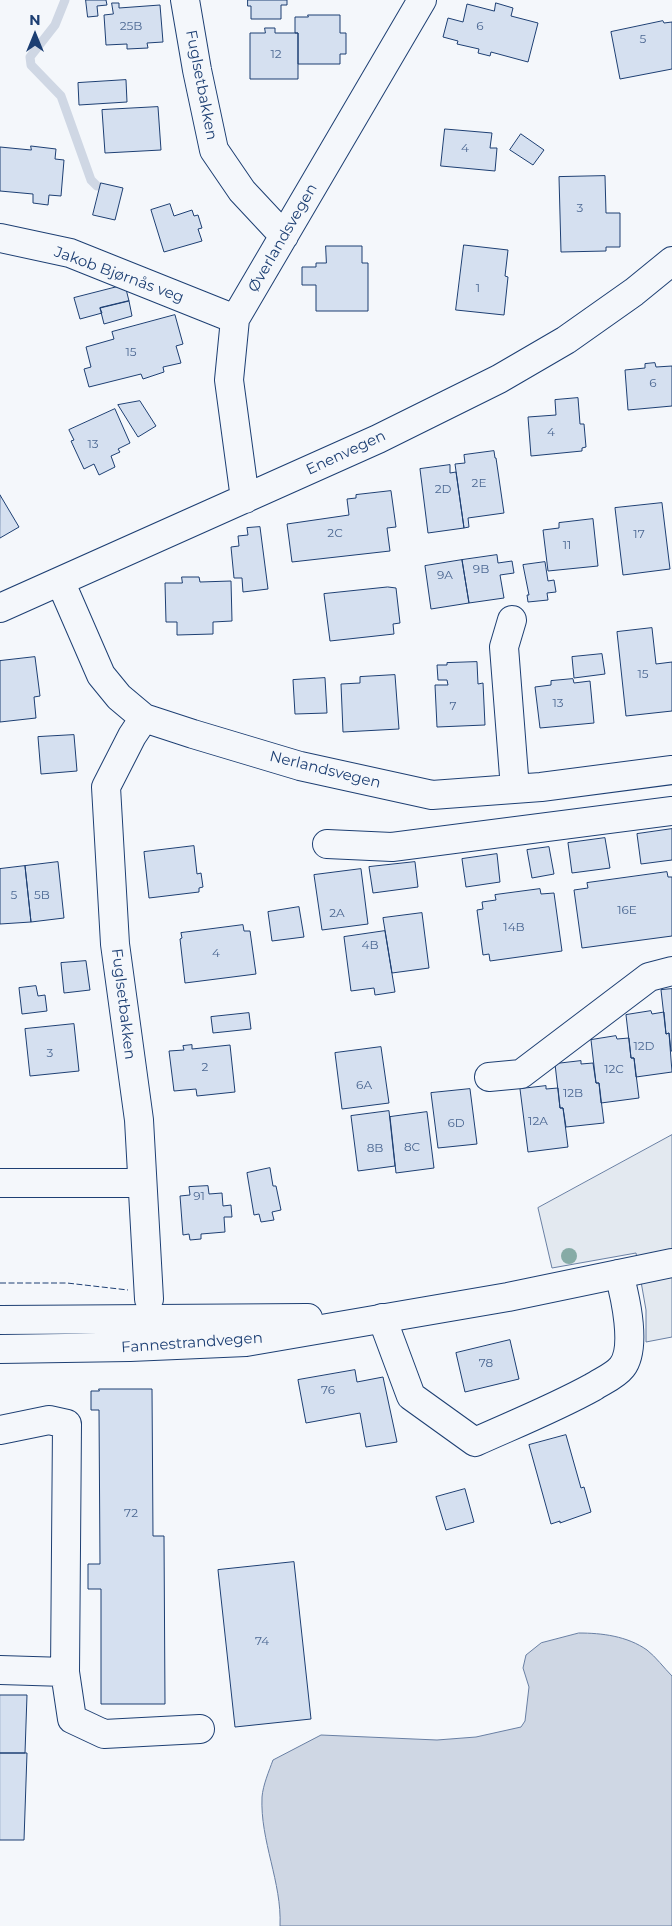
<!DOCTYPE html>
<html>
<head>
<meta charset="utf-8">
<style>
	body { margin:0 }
	#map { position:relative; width:672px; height:1926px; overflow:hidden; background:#f4f7fb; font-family:Montserrat,sans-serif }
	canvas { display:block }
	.north { position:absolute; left:10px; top:10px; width:50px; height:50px; -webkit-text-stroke:4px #f4f7fb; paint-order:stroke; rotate:0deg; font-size:14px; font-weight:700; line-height:20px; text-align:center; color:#1d3f73 }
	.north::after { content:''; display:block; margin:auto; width:18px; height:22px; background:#1d3f73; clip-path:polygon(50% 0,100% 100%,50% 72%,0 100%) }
</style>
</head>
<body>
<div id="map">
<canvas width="672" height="1926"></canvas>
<div class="north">N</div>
</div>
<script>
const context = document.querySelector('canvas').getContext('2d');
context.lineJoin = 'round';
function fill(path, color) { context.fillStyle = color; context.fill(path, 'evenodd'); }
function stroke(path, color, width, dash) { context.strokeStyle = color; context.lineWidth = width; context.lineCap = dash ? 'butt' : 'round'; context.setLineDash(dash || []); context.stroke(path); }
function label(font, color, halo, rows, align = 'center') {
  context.font = font + ' Montserrat,sans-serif'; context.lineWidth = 4; context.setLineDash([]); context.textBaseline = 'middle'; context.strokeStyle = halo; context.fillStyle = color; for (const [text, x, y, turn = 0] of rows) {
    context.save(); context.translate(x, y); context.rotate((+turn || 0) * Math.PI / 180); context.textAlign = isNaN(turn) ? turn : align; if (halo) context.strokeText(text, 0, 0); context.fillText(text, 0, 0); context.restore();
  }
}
const green = new Path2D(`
	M672 1135V1337L646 1342V1310L636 1253 552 1268 538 1208Z`);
const water = new Path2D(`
	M579 1633C602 1633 627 1636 647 1650 656 1657 664 1668 672 1676V1926H280C282 1882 260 1841 262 1797 263 1785 269 1771 273 1760L321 1735 437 1740 476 1737 521 1727 525 1721 529 1687 523 1668 526 1655 541 1643Z`);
const stream = new Path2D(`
	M65 0 55 25 30 57 31 65 61 96 91 180 97 186`);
const building = new Path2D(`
	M86 0H106L107 5 97 6 98 16 88 17Z
	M248 0H287V5H281V19H251V6H248Z
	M112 3H119V8L160 5 163 42 147 43 148 48 127 49V44L106 45 104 15 113 14Z
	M496 3 513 8 511 16 538 23 528 62 491 52 490 56 478 53 479 49 457 44 458 41 443 37 448 18 463 22 467 4 494 11Z
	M308 15H340V33H346V54H340V64H298V33H295V17H308Z
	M663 21 664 23 672 22V69L620 79 611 32Z
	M265 28H275V33H298V79H250V33H265Z
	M126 80 127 102 79 105 78 83Z
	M158 107 161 150 105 153 102 110Z
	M445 129 492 133 490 148H497L495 171 441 166Z
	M521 134 544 150 533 165 510 150Z
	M31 146 56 149 55 159 64 160 61 196 49 195 48 205 33 203V194L0 191V147L31 150Z
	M605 176 606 213H620V247H606V251L561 252 559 177Z
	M101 183 123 188 115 220 93 215Z
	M170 204 174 216 192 210 194 216 198 215 202 228 198 229 202 241 164 252 151 210Z
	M464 245 508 250 505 276 508 277 504 315 456 310Z
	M326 246H362V263H368V311H316V285H302V267H316V263H326Z
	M125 285 129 301 100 308 102 313 80 319 74 298Z
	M129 301 132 316 104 324 100 308Z
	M175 315 183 344 176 346 181 363 163 367 164 372 143 379 141 374 89 387 84 369 91 367 86 347 114 339 112 332Z
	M655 363 656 367 672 366V406L628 410 625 370 645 368V364Z
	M578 398 580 424H584L586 447 582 448V451L531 456 528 417 556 415 555 400Z
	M140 401 156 426 138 437 118 405Z
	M115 409 130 443 118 449 120 452 111 456 115 467 99 475 94 464 84 469 71 441 74 440 69 430Z
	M494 451 495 458H496L504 513 468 518 469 527 464 528 455 464 465 463 464 455Z
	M450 465V473L456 472 464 528 428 533 420 469Z
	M391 491 396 527 387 528 390 551 292 562 287 524 349 515 347 499 356 498V495Z
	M0 495 19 527 0 538Z
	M662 503 670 569 623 575 615 508Z
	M593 519 598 566 548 571 543 530 559 528V523Z
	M260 527 268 589 243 592 242 578H234L231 547 239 546 238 536 248 535 247 528Z
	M497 555 498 563 512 561 514 573 500 575 504 598 469 603 462 560Z
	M462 560 469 603 431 609 425 566Z
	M545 562 548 581 554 580 556 592 547 593 548 600 528 602 527 595H529L523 565Z
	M182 577H199L200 582 231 581 232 621 213 622V634L177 635V622H166L165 583H182Z
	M388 587 396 588 400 623 393 624 394 634 330 641 324 594Z
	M652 628 656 664 672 662V711L626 716 617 632Z
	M602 654 605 674 574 678 572 657Z
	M35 657 40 696 34 697 36 718 0 722V661Z
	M477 662 478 684 483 683 485 725 437 727 435 685H448L447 680H438L437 665H447V663Z
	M395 675 399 729 343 732 341 684 360 683V677Z
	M325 678 327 713 295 714 293 680Z
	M573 679 574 683 590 681 594 723 540 728 535 687 551 685V681Z
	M74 735 77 771 41 774 38 737Z
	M672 829V860L641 864 637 834Z
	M605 838 610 868 572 873 568 843Z
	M194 846 197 874 201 873 203 887 199 888V892L149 898 144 852Z
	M549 847 554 874 532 878 527 850Z
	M497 854 500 882 466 887 462 859Z
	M58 862 64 918 31 922 25 866Z
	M415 862 418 887 373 893 369 867Z
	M25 866 31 922 0 924V869Z
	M361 869 368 924 322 930 314 875Z
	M667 872 668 877H672V936L582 948 574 890 588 888 587 883Z
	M540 889 541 894 554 893 562 951 490 961 489 954 483 955 477 910 483 909 482 902 496 900 495 895Z
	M299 907 304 937 272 941 268 912Z
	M422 913 429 968 392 973 383 918Z
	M243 925 244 931H250L256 974 185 983 180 939 182 938 181 933Z
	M385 931 395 992 375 995 374 988 351 991 344 937Z
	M86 961 90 990 64 993 61 963Z
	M36 986 38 996 45 995 47 1011 22 1014 19 988Z
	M672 989V1051H671L669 1033 666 1034 661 990Z
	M651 1011 652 1014 664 1012 666 1034 669 1033 672 1072 636 1077 634 1058H631L626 1015Z
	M249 1013 251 1029 213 1033 211 1017Z
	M74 1024 79 1071 30 1076 25 1029Z
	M616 1036 617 1039 629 1038 631 1058H634L639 1098 601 1103 599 1083H596L591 1040Z
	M192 1045V1049L230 1045 235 1092 197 1096 196 1089 174 1091 169 1051 184 1050 183 1046Z
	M381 1047 389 1103 342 1109 335 1053Z
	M581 1061V1064L593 1063 596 1083H599L604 1123 566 1127 563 1108H560L555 1064Z
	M546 1086V1089L558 1088 560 1108H563L568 1147 528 1152 520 1089Z
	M470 1089 477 1144 438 1148 431 1093Z
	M389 1111 395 1166 358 1171 351 1116Z
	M427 1112 434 1168 396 1173 390 1117Z
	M270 1168 273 1186H276L281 1210 272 1212 274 1220 261 1222 259 1214 254 1215 247 1173Z
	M208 1186 209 1194 222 1193 223 1206 231 1205 232 1217H224L225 1232 201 1234V1239L190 1240 189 1234 183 1235 180 1196 190 1195 189 1187Z
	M510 1340 519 1379 465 1392 456 1353Z
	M355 1370 357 1382 383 1377 397 1442 366 1447 360 1413 306 1423 298 1380Z
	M99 1389H152L153 1536H164L165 1704H101V1589H88V1564H100L99 1410H91V1391H99Z
	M566 1435 581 1488 584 1487 591 1512 560 1523V1521L551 1524 529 1445Z
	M465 1489 474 1522 446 1530 436 1497Z
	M294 1562 311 1719 235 1727 218 1570Z
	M0 1695H27L25 1753H0Z
	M0 1753H27L24 1840H0Z`);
const minor = new Path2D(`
	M185 0 197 70 214 150 242 191 284 236
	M0 238 70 253 235 319
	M245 499 229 380 235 319 422 0
	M61 583 101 675 119 697 144 718 193 734 300 766 432 795 541 787 672 770
	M0 608 378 439 499 379 566 340 634 292 672 261
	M512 620 504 647 515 789
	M144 718 132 736 106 787 115 944 139 1120 149 1299
	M327 844 392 847 672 811
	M489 1077 521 1074 649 977 672 971
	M0 1183H142
	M382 1318 411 1396 475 1442C515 1424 555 1408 593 1387 602 1381 615 1376 622 1367 637 1348 625 1296 619 1274
	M0 1430 49 1420 67 1424 65 1672 72 1719 104 1734 200 1729
	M0 1670 65 1672`);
const highway = new Path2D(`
	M0 1320 308 1318
	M0 1349 130 1347 246 1342 508 1297 672 1263`);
const fence = new Path2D(`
	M0 1283H67L128 1290`);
const trees = [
	[569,1256]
];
const numberNames = [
	["25B",131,26],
	["6",480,26],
	["5",643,39],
	["12",276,54],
	["4",465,148],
	["3",580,208],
	["1",478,288],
	["15",131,352],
	["6",653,383],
	["4",551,432],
	["13",93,444],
	["2E",479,483],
	["2D",443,489],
	["2C",335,533],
	["17",639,534],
	["11",567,545],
	["9B",481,569],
	["9A",445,575],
	["15",643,674],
	["13",558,703],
	["7",453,706],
	["5",14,895],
	["5B",42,895],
	["16E",627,910],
	["2A",337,913],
	["14B",514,927],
	["4B",370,945],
	["4",216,953],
	["12D",644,1046],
	["3",50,1053],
	["2",205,1067],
	["12C",614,1069],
	["6A",364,1085],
	["12B",573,1093],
	["12A",538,1121],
	["6D",456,1123],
	["8C",412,1147],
	["8B",375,1148],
	["91",199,1196],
	["78",486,1363],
	["76",328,1390],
	["72",131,1513],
	["74",262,1641]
];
const streetNames = [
	["Fuglsetbakken",201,85,79],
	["Øverlandsvegen",283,238,-60],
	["Jakob Bjørnås veg",119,275,20],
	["Enenvegen",346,453,-25],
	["Nerlandsvegen",325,770,14],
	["Fuglsetbakken",123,1004,83],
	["Fannestrandvegen",192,1343,-4]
];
fill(green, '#e3e9f0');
stroke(green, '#687fa3', 1);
fill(water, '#cfd7e4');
stroke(water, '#687fa3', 1);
stroke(stream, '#cfd7e4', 9);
fill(building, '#d5e0f0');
stroke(building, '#1d3f73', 1);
stroke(minor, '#1d3f73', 30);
stroke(highway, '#1d3f73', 30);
stroke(minor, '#f4f7fb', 28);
stroke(highway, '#f4f7fb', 28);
stroke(fence, '#1d3f73', 1, [6, 2.5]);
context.fillStyle = '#86aba6';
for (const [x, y] of trees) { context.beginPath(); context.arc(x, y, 8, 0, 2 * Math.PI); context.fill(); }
label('12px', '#4b6792', null, numberNames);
label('15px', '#1d3f73', '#f4f7fb', streetNames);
</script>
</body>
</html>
